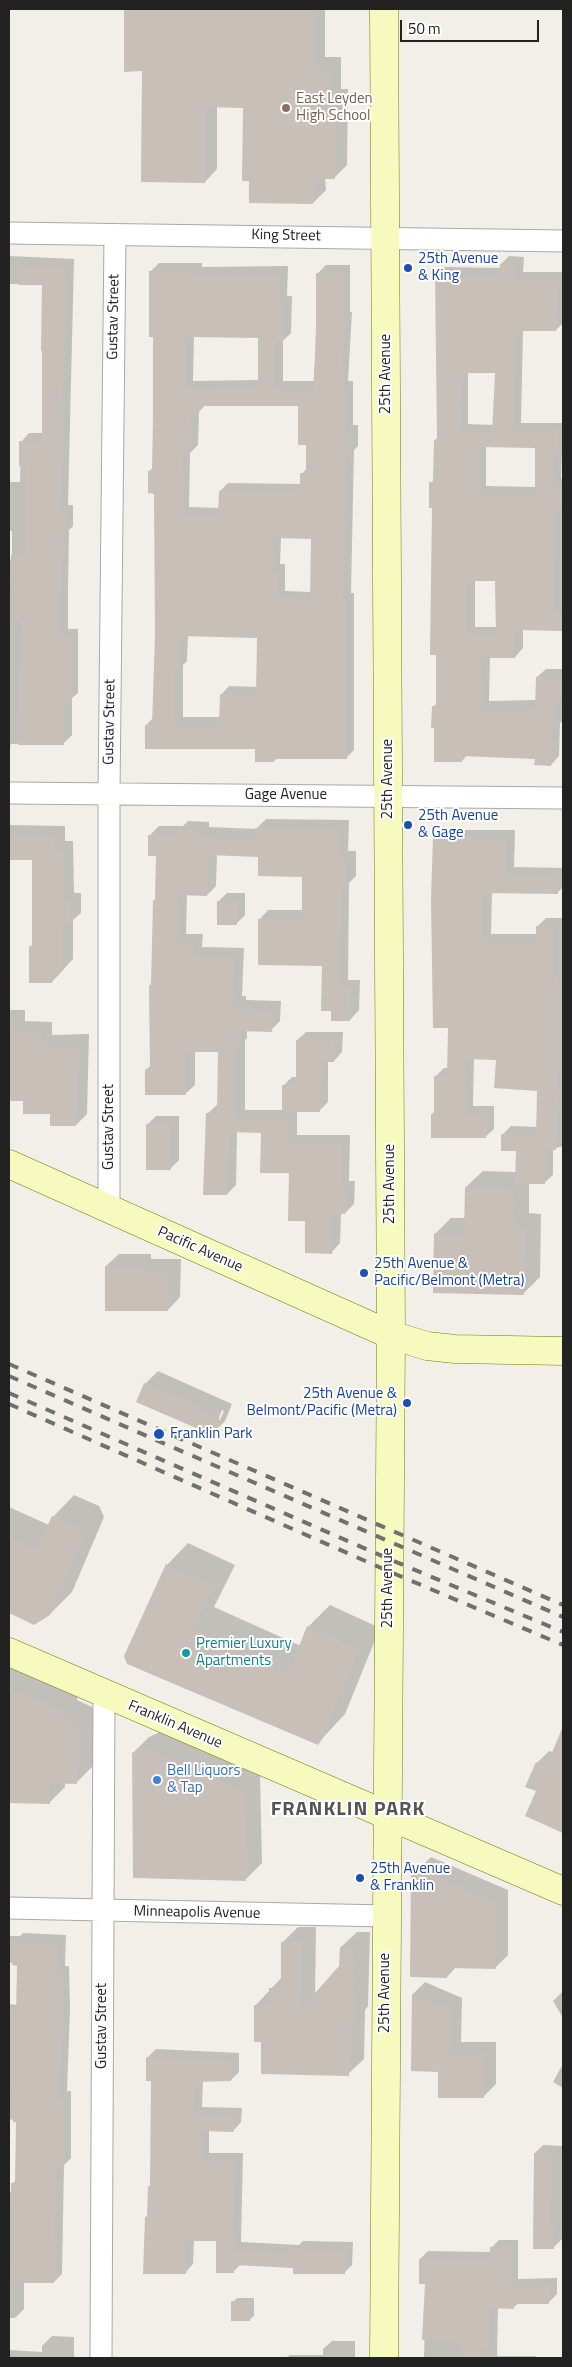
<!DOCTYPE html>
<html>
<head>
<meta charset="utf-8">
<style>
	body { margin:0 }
	#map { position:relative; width:572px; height:2367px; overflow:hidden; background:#f2efe9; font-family:"Titillium Web",sans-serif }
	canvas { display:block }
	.frame { position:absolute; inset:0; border:10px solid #222; pointer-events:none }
	.scale { position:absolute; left:400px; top:20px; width:139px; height:22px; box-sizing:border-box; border:2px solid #222; border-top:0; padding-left:6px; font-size:15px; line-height:18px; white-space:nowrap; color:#222; -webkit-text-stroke:4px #fff; paint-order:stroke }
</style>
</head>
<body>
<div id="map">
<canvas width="572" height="2367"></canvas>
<div class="frame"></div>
<div class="scale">50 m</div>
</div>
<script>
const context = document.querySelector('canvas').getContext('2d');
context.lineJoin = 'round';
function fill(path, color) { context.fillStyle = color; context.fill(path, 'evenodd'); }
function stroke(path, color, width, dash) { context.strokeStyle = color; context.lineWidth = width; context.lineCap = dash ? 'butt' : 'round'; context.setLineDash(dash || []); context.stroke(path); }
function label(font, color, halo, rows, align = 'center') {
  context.font = font + ' "Titillium Web",sans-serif'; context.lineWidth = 4; context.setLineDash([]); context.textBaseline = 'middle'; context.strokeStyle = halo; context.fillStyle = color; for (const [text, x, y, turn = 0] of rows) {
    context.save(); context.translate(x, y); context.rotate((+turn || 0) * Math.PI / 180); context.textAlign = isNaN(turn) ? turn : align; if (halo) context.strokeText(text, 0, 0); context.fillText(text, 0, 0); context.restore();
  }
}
const shadow = new Path2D(`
	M125 9H325V57H341V89H348L347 165 334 178H325L326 190 313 203 250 180 245 106H217V169L205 182 144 70H125Z
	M9 256 74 259 68 505H73V526L69 530 68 588V629H78V693L72 698V735L64 743 11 744 9 749V560H12V531H9V482H20L21 442 29 433H43L44 284H9Z
	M509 256 524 257 523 272H563V323L556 330H523L521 423H563L561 478 563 479V630L523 629V648L515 657H490L489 701 537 700V677L546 669H563V720L560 723 559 756 551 765 536 758 467 755 462 761 435 727 433 707 437 703 434 506 431 483 435 479V440L438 437 436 276 445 267 501 268V264ZM468 372H496L493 425 468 424ZM486 446 536 447V487L486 486ZM475 580H497V627H475Z
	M159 263H202V267L288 266 287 296H292L291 333 283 341V381H314L318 273 326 265H350V312H352L348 381H353V425H358V446L354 450 351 593H354V750L346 758H277L274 761 256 747 146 725 153 718 156 636 155 492 149 471 153 468 154 336 151 271ZM194 336 259 337V380L193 381ZM205 405H300L307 444V468L302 474 301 484 228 483 220 491V508L189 507 190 453 198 445 199 412ZM281 537 312 538 311 592 285 591V564H280ZM188 635 258 637V687L229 686 221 695V717H183V665L187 661Z
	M266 819 349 820 348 851H356V876L349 883 348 980H360L359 1010 350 1020 332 1010 323 965 259 920 268 910H303V876L260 855 217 854 216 886 207 895 187 894 186 934H203L202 947 244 948 242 996H246V1000L281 1001 280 1021 271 1030H247V1038L245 1040V1110H283L284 1085 292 1077H297V1040L306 1032H343L342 1052 334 1061H328V1102L319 1111H297V1135H350L349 1181H355L354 1204 345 1213H341L340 1243 331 1253 307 1220 290 1172 262 1132 237 1131 236 1185 227 1194H204L207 1114 218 1104 219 1051H195V1085L185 1094 146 1070 151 1065 150 985 152 983 157 855 150 835 159 826H183L188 821 209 822V827L256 829Z
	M9 825 65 826V841H73L74 893H81V913L73 920V959L52 982 30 947 33 944 34 859H9Z
	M442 830H515L514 867 563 868V887L557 893 492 892 491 934H538V926L546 918H562L563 1146 553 1149V1175L544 1183H529V1213L541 1214 540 1277 523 1294 435 1234 451 1218H466V1187L483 1171 517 1172V1150L502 1135 511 1126 537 1127 538 1090 497 1059 474 1058 473 1106H494V1129L485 1137 432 1114 435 1111 436 1076 444 1068H448L449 1027 434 838Z
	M563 830V853H562V831Z
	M227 893H245V915L236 924 219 901Z
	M9 1010H25V1021L52 1022V1035L89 1034 87 1114 76 1125 25 1100H9Z
	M156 1116H179V1160L170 1169 148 1124Z
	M119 1254H151V1259H181L180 1297 168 1310 106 1266Z
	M158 1371 232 1404 225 1421 212 1434 145 1384ZM222 1410 224 1411 220 1420H218Z
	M74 1495 99 1506 104 1517 72 1592 50 1614 34 1623 9 1612V1507L49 1525 53 1517Z
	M188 1543 235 1565 214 1607 301 1646 308 1627 330 1605 380 1628 345 1714 318 1743 128 1663 167 1565Z
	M9 1665 78 1694 77 1700 92 1707 94 1713 93 1766 76 1783 65 1782V1787L49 1803 9 1751Z
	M160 1732 260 1776 262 1863 246 1879 133 1753 149 1737Z
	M563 1737V1832L527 1815 538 1790 537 1763 549 1751 553 1752 557 1742Z
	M431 1857 508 1890V1955L495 1968 456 1967 447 1977 413 1875Z
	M298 1927H316L315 1995 341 1967V1947L357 1932H370L368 2006 365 2010 364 2059 348 2074 262 2040 255 2006 282 1977V1943Z
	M23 1933 66 1935 65 1966H69L70 2008 67 2091H71V2158L64 2165 62 2274 54 2282H24V2309L15 2318H9V2192H12V2184L16 2180 17 2121 9 2119V2004L18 2005V1965L9 1962V1936H20Z
	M425 1982 462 1998 461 2042H496V2084L483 2097 439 2070H412L413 1994Z
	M563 1991V2018L553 2001Z
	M156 2049 239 2053V2072L231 2080H203L202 2107 242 2108 241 2122 233 2131 209 2130V2153H243L241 2242 299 2245 303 2241 353 2242 352 2265 344 2273 295 2267 241 2264 233 2272 217 2240H194L193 2264 185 2273 146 2217 148 2215 152 2185 153 2080 148 2057Z
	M563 2064V2088L553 2082Z
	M543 2145 563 2146 562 2239 554 2247H534L535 2153Z
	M499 2240H518V2279L557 2278V2294L548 2303H519L514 2307H498L497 2356H536V2358H424L426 2283 420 2259 428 2251 491 2252V2248Z
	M237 2298H254V2316L249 2320 233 2302Z
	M52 2336 74 2337V2358H9V2350L42 2352V2346Z
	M332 2341H355V2358H286L290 2355H323V2349Z`);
const building = new Path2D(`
	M124 9H313V69H329V101H336L335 179H313V204L249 203V181H242L243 108 205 107V183L141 182 142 71 124 72Z
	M500 264 516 265 515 280H558L556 331H516L514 431H559V452H554L553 486 562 487 561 507H556L554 613H563V631L515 630V658H482L481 709H535L536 677H563V699H556V728H552L551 766 534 765 535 759 462 756V762H434V728H431L432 706H436V655H430L432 508H429V482H433L434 440H437L435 275 499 276ZM463 373H495L492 433 460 432 461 380H463ZM478 447 535 448V495L478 494ZM467 581H495L496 635H467Z
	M18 266 66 267 60 513H65V536H62L60 598V637H70V702H64V745H18L21 622H15L16 581H10L11 555H25V466H19V441L42 442V351H41L42 285H18Z
	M149 271H194V275L280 274 279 304H284L283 342H275V389H313L316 346V273L342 272V320H345L341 389H345L346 433H351L350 456H346L343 600H347V759H274V762H255V749H145V725H152L155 636 154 494 148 493V471H152L153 415V337H149ZM187 337 258 338V387L186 389ZM197 406H298V445H306V473H300V492L219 491 218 515H182L183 454H190L191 415H197ZM274 538 311 539 310 600 277 599V572H272ZM180 636 257 638 256 695 220 694 219 725H175V670H180Z
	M255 828 340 829V860H347V887H341L339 989H351L350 1021H331V1011H321L322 966 258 965V919H302V877L258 876V857L208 855 207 896 178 895 177 943H194L193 956 235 957 233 1005H237V1008L272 1010V1032L238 1031V1049H236V1119H288V1144H341V1190H346L345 1214H332V1254L305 1253V1221H288L289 1173H260L261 1133 229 1132 227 1195H203L206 1113H217L218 1052H186V1095H145V1069L150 1070 149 985H151L153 900H155L156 856H148V835H177V830L200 831V836L255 839Z
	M9 835 55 836V851H63L64 903H71V925L63 924V971H52V983H29V946H32V860H9Z
	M433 837 507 838V875L558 876V894L484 893 483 899V942H536V926H554V976H559L557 1091H559V1109H557L556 1150H545V1184H515L516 1151H501V1134L536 1135 537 1091 494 1088 496 1060 466 1059 465 1114H486V1138H431V1114H434V1076H447L448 1028H433L431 898Z
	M217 901H237V925H217Z
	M9 1032H42V1045H78L76 1126H50V1114H23V1101H9Z
	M296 1040H335L334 1062H321L320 1112H282V1085H296Z
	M146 1124H171V1170H146Z
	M465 1187 514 1188 513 1229H525L524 1295 433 1293 434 1233 464 1234Z
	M105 1266H139V1271H168V1311H105Z
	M144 1383 220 1417 212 1435 136 1402Z
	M52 1516 78 1528 82 1540 50 1615 34 1625 9 1613V1538L36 1550Z
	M166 1564 214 1587 193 1629 289 1672 307 1626 359 1650 323 1738 318 1745 127 1664 124 1656Z
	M9 1688 62 1711V1716L76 1723 78 1730 77 1784 50 1783V1804L9 1803Z
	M563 1726V1833L525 1816 536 1791 525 1787 536 1762 546 1767Z
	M143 1747 244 1792 246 1881 133 1878 132 1753Z
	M417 1869 496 1903V1969L448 1968 447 1978 410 1977 411 1874Z
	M14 1941 58 1943 57 1974H62V2017L59 2099H63L64 2141 63 2167H56L54 2283H9V2262H14V2209H11V2183H15L16 2122H13V2094H9V2017H16L17 1966 12 1965Z
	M281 1942H301L300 2010 339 1966 340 1947H354L353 2023H350L349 2076 261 2074V2042H254V2005L269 2006V1988L281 1989Z
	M412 1994 449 2010V2054H484V2098H438V2072L411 2071Z
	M146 2057 232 2060 231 2081 195 2082 194 2115 234 2116V2132L201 2131V2161H236L233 2250 294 2253V2249L345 2250V2274H293V2268L234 2265V2273H216V2241H186V2274H143L145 2217H147L148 2186H150L151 2081H146Z
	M534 2153H550L549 2226H554V2249H533Z
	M490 2247H510V2286H549V2304H514V2309L490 2308V2349H485L484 2358H460V2340H422L425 2284H419V2259H489Z
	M231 2301 250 2302V2321H231Z`);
const street = new Path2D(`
	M9 233 563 241
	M9 793 563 798
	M109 1210V794L115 235
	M9 1908 386 1916
	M101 2358 104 1694`);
const secondary = new Path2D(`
	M9 1164 391 1335 427 1346 455 1349 563 1351
	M9 1652 563 1891
	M384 2358 391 1335 384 9`);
const rail = new Path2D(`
	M9 1364 563 1605
	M9 1376 563 1617
	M9 1393 389 1559 563 1632
	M9 1404 388 1571 563 1645`);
const markers = [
	[286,108,5,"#8d6e63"],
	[408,268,5,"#1a4fb4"],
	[408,825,5,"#1a4fb4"],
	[364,1273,5,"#1a4fb4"],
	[407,1403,5,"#1a4fb4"],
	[159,1434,6,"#1a4fb4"],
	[186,1653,5,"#0f9aa8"],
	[157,1780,5,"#3f7fe0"],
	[360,1878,5,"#1a4fb4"]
];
const educationNames = [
	["East Leyden",296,99],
	["High School",296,116]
];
const streetNames = [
	["King Street",286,236,1],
	["Gustav Street",114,317,-89],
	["25th Avenue",386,374,-90],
	["Gustav Street",110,722,-89],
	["25th Avenue",388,779,-90],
	["Gage Avenue",286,795],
	["Gustav Street",109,1127,-90],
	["25th Avenue",390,1184,-90],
	["Pacific Avenue",200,1250,24],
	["25th Avenue",388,1588,-90],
	["Franklin Avenue",175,1725,23],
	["Minneapolis Avenue",197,1913,1],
	["25th Avenue",385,1993,-90],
	["Gustav Street",102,2026,-90]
];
const transitNames = [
	["25th Avenue",418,259],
	["& King",418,276],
	["25th Avenue",418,816],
	["& Gage",418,833],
	["25th Avenue &",374,1264],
	["Pacific/Belmont (Metra)",374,1281],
	["25th Avenue &",397,1394,"right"],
	["Belmont/Pacific (Metra)",397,1411,"right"],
	["Franklin Park",170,1434],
	["25th Avenue",370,1869],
	["& Franklin",370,1886]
];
const cultureNames = [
	["Premier Luxury",196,1644],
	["Apartments",196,1661]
];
const shopNames = [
	["Bell Liquors",167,1771],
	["& Tap",167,1788]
];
const districtNames = [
	["FRANKLIN PARK",348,1810]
];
fill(shadow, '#0003');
fill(building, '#c7bfb8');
stroke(street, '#a9a9a9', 23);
stroke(secondary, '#707d05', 29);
stroke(street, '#fff', 21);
stroke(secondary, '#f7fabf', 28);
stroke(rail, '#707070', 4, [10, 10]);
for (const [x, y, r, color] of markers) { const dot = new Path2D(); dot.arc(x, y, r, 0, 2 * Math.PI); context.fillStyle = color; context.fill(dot); stroke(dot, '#fff', 2); }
label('15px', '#785e54', '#fff', educationNames, 'left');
label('15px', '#222', '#fff', streetNames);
label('15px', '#164399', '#fff', transitNames, 'left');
label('15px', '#0d838f', '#fff', cultureNames, 'left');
label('15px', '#366cbe', '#fff', shopNames, 'left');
context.letterSpacing = '1px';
label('bold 20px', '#555', '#fff', districtNames);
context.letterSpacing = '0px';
</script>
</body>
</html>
